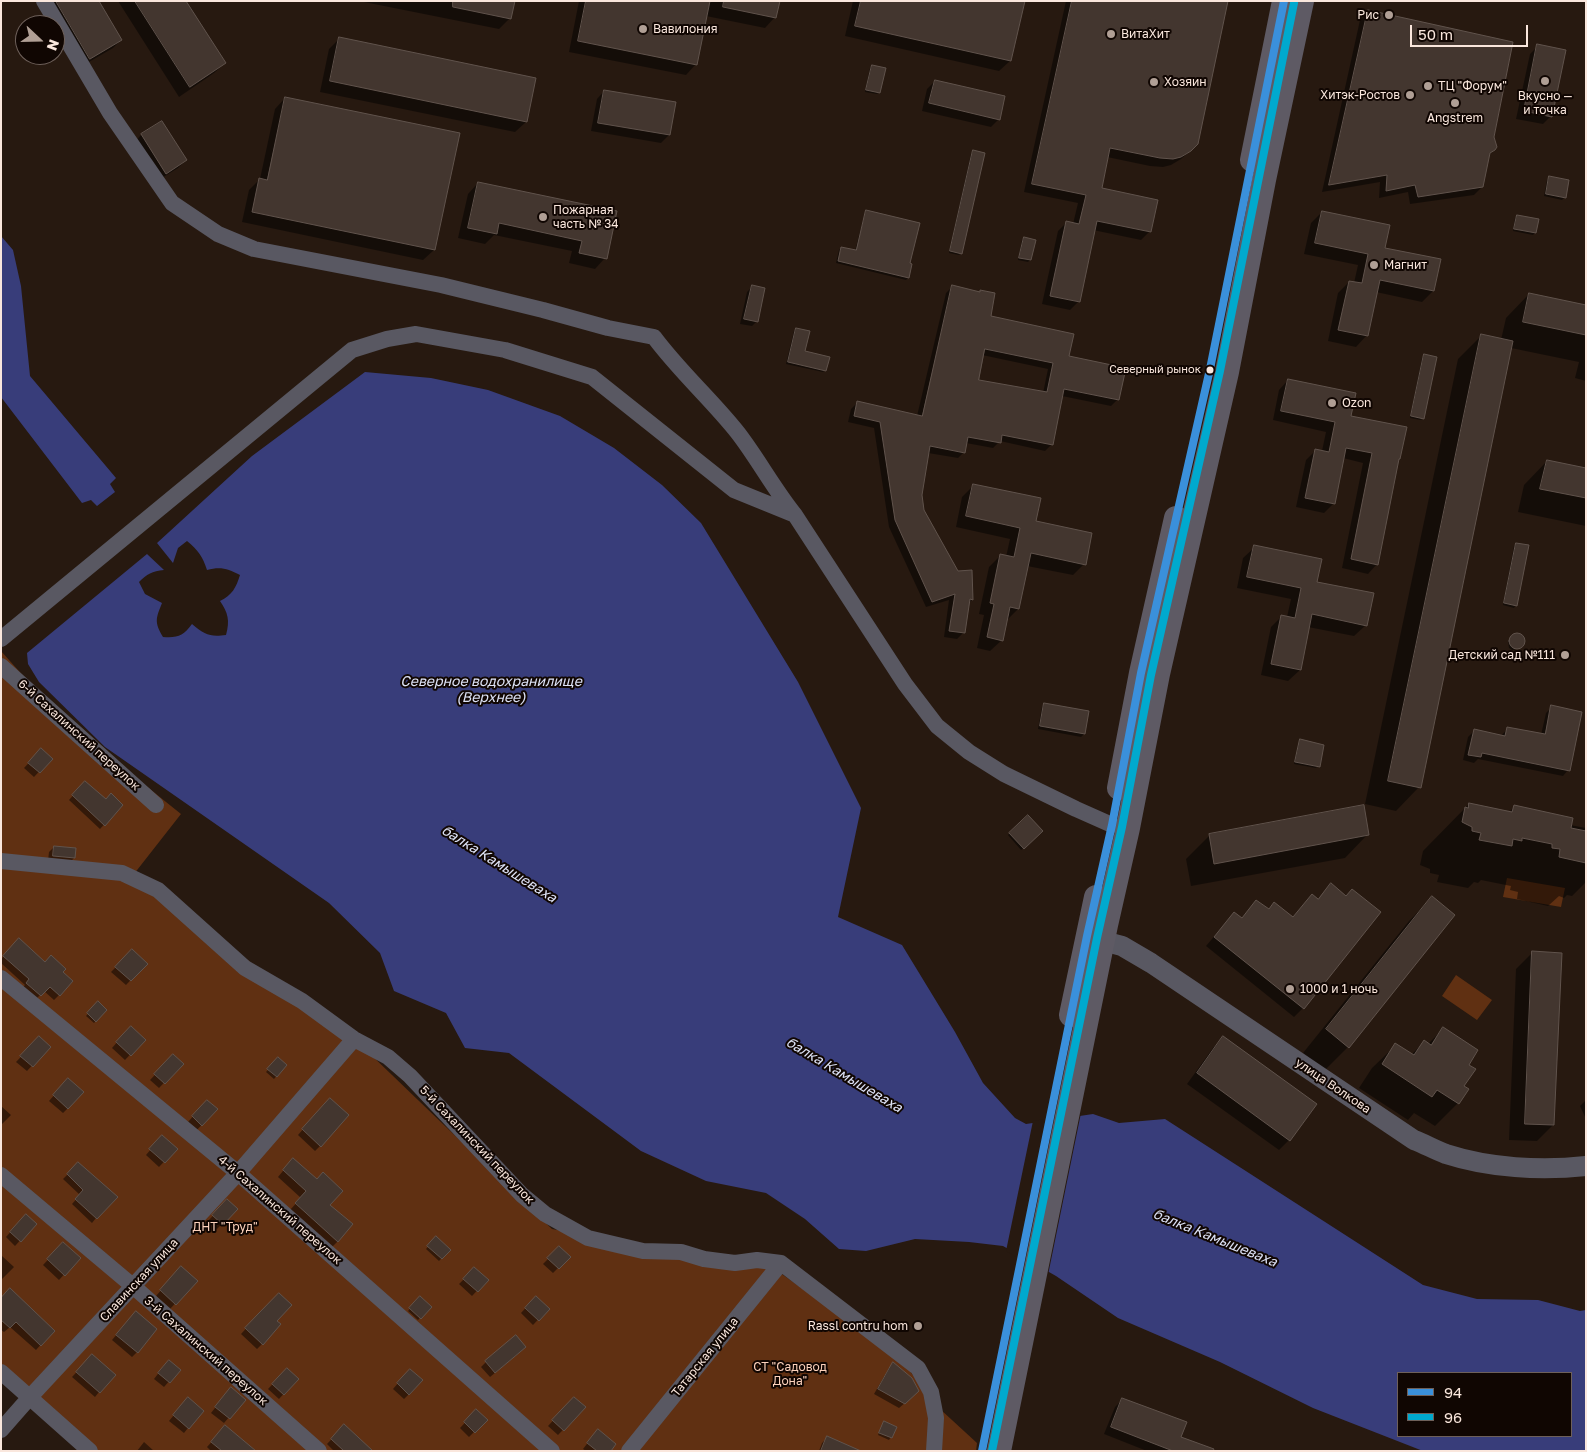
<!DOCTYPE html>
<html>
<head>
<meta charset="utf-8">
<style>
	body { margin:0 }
	#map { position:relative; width:1587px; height:1452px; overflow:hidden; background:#271910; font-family:"Golos Text",sans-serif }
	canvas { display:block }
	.frame { position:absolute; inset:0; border:2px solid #fae7dd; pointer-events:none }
	.legend { position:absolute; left:1397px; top:1372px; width:175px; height:65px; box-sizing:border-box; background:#100602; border:1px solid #6e605a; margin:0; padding:6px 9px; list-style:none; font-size:15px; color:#fae7dd }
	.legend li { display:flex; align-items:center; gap:10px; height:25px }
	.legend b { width:25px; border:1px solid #6e605a }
	.north { position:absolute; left:15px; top:15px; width:50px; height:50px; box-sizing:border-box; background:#100602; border:1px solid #6e605a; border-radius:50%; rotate:111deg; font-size:14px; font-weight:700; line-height:20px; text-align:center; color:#fae7dd }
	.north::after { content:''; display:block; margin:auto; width:18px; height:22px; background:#b09f95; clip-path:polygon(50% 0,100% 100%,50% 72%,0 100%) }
	.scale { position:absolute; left:1410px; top:25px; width:118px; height:22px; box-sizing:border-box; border:2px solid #fae7dd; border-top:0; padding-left:6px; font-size:15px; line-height:18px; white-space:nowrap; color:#fae7dd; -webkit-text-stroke:4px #100602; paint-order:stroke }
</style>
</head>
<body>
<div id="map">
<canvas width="1587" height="1452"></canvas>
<div class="frame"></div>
<ul class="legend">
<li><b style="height:6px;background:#3a90db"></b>94</li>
<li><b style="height:6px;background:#00a9ce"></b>96</li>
</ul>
<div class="north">N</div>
<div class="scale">50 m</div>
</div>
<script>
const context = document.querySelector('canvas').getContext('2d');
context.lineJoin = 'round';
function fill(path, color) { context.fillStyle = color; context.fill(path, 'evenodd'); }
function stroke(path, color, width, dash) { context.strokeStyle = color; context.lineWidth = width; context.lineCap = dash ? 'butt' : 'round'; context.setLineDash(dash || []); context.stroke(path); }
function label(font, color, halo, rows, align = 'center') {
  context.font = font + ' "Golos Text",sans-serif'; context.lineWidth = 4; context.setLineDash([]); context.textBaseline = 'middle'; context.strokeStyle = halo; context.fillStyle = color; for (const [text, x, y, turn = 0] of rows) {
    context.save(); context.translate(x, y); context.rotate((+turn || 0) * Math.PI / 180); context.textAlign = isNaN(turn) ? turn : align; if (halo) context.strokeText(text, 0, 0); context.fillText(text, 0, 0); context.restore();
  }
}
const green = new Path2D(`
	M1 651 60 717 181 814 134 874 365 1049 552 1229 776 1270 898 1356 940 1409 977 1443 976 1451H85L1 1377Z
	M1507 878 1565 888 1561 907 1503 897Z
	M1456 975 1492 1000 1477 1020 1442 996Z`);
const water = new Path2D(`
	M1 236 13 250 21 286 30 376 116 478 110 484 115 492 97 506 91 500 82 503 1 397Z
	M365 372 431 378 488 390 560 416 614 448 662 485 701 523 798 682 861 808 838 917 902 945 955 1032 983 1083 1015 1118 1026 1124 1093 1114 1119 1123 1165 1119 1423 1285 1477 1299 1538 1300 1580 1311 1586 1310V1451H1423L1313 1408 1220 1362 1118 1318 1056 1276 1003 1246 969 1242 915 1239 866 1251 839 1249 805 1219 766 1193 706 1181 641 1151 509 1053 465 1048 446 1013 394 991 380 953 329 903 105 747 39 682 28 664 27 653 147 554 164 570C152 571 147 574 139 582L145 594 162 603C156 618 154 622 163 637 178 638 183 636 192 624 205 635 210 637 226 635 230 620 228 613 220 601 232 595 236 588 240 575 228 569 221 566 207 570 203 557 198 550 187 541L178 548 173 563 157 543 252 456ZM1398 1373H1571V1436H1398Z`);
const pier = new Path2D(`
	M1081 1113 1048 1275 1006 1251 1033 1121Z`);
const shadow = new Path2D(`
	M48 1H97L121 40 113 48 82 66Z
	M118 1H184L225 63 214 73 179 97Z
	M359 1H513L510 18 499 29Z
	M579 1H778L775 17 765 28 706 16 696 64 686 75 569 52Z
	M853 1H1024L1010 61 999 71 845 36Z
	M1066 1H1227L1191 150 1181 159 1171 165 1163 167 1150 166 1107 157 1101 189 1150 231 1141 240 1093 230 1079 301 1070 310 1042 304 1058 231 1066 223 1073 224 1078 203 1024 192Z
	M1368 12 1492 137 1494 149 1489 155 1482 187 1474 195 1410 204 1408 192 1379 198 1380 182 1322 192 1360 20Z
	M340 38 535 79 526 122 515 132 320 92 329 49Z
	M1538 46 1551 116 1543 124 1516 119 1530 54Z
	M872 66 879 92 877 94 865 92 870 68Z
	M935 81 999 119 991 127 922 111 927 89Z
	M604 91 675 103 669 135 661 143 591 131 597 99Z
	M285 98 434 250 423 260 242 222 249 190 260 179 275 109Z
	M162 122 186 160 178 168 157 181 134 143 141 135Z
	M973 152 961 253 959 255 949 253 971 154Z
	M1550 178 1564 198 1562 200 1544 196 1547 180Z
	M478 183 615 212 605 258 595 269 569 263 572 251 494 235 485 244 458 238 468 194Z
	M867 211 908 264V278L906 280 836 263 839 250 841 248 855 251 865 213Z
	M1322 212 1383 249 1433 291 1422 302 1376 292 1367 335 1356 347 1328 341 1338 293 1349 282 1354 283 1358 265 1304 254 1311 223Z
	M1517 216 1535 233 1533 235 1513 231 1515 218Z
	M1024 238 1030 260 1028 262 1018 260 1022 240Z
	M752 287 757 321 752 326 740 324 747 292Z
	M952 287 989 317 1068 357 1118 399 1111 406 1062 396 1052 444 1045 451 1000 441 993 448 966 443 964 452 958 458 928 453 921 495 923 511 972 600 968 604 964 632 957 639 944 637 949 600 926 607 889 527 874 428 848 422 851 409 858 402 917 416 946 293ZM982 355 1048 369 1043 393 978 381Z
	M1529 294 1586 306V381L1575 378 1579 362 1511 348 1419 787 1396 811 1365 804 1458 359 1481 336 1501 340 1506 318Z
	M796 329 804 352 825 370 823 372 786 364 794 331Z
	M1424 356 1423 418 1421 420 1410 418 1422 358Z
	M1288 380 1350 417 1398 460 1377 564 1368 574 1342 568 1363 463 1343 458 1333 504 1324 513 1296 507 1306 460 1316 450 1322 451 1326 432 1273 420 1279 390Z
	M1547 461 1586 469V526L1518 512 1524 485Z
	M973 486 1035 522 1084 564 1073 575 1027 566 1018 609 1007 620 1002 640 990 651 977 648 984 615 979 614 989 567 1001 555 1006 557 1010 539 956 527 962 497Z
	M1516 544V605L1514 608 1503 605 1514 546Z
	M1255 547 1316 583 1366 625 1354 636 1308 627 1300 670 1288 681 1261 675 1271 627 1282 616 1287 617 1291 599 1237 588 1243 558Z
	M1516 634 1519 635 1523 640V643L1514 650H1512L1509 648 1508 641Z
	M1044 704 1088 712 1084 734 1081 737 1038 729 1042 707Z
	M1552 707 1568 770 1563 776 1478 759 1474 763 1463 760 1468 737 1474 731 1501 736 1508 728 1541 735 1546 713Z
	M1301 741 1318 766 1316 768 1294 764 1299 743Z
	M41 750 51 759 34 777 24 768Z
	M85 782 105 801 122 805 100 829 69 800Z
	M1469 804 1508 813 1514 807 1570 825 1586 828V882L1572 896 1567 895 1564 898 1559 896 1548 906 1517 899 1518 892 1510 890 1511 886 1481 880 1478 883 1474 882 1468 888 1437 882 1439 875 1430 873V869L1420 865 1423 851Z
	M1363 807 1368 834 1345 858 1191 886 1186 859 1209 836Z
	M1028 816 1042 831 1021 850 1008 835Z
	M54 847 74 858 69 863 48 861 49 852Z
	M1331 885 1303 1008 1294 1017 1206 946 1234 913 1241 919 1256 901 1268 910 1292 918 1312 895 1317 900Z
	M1432 898 1348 1047 1325 1070 1303 1053 1409 921Z
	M15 945 61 972 59 995 54 1000 44 991 35 1000 22 988 25 985 1 963V959Z
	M1532 953 1553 1125 1537 1141 1509 1140 1516 969Z
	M127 956 146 964 126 985 111 972Z
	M98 1003 105 1010 94 1023 86 1016Z
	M1443 1029 1467 1065 1458 1103 1435 1126 1414 1113 1408 1120 1359 1088 1372 1068 1396 1045 1411 1055 1424 1042 1428 1044Z
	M126 1032 144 1040 125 1060 112 1048Z
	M39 1038 49 1047 27 1071 16 1062Z
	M1223 1038 1289 1140 1279 1150 1187 1084 1213 1048Z
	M173 1056 182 1064 159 1088 150 1080Z
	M278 1059 286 1065 274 1079 266 1072Z
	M64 1084 68 1108 63 1113 49 1101Z
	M1586 1100V1119L1580 1106Z
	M325 1104 320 1146 315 1151 298 1135Z
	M1 1106 11 1115 1 1125Z
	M202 1106 216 1109 197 1130 188 1122Z
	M157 1142 176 1149 159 1167 146 1155Z
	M78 1164 96 1218 92 1223 72 1204 80 1195 63 1179Z
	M287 1166 328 1205 338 1241 331 1248 290 1210 301 1198 278 1177Z
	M227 1201 236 1209 217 1229 208 1221Z
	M21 1220 35 1224 15 1246 6 1237Z
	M436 1238 449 1250 439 1261 426 1249Z
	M63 1244 79 1258 59 1280 43 1265Z
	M559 1248 569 1257 553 1273 543 1264Z
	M2 1256 14 1267 1 1280V1257Z
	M474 1269 487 1280 472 1296 459 1284Z
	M176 1273 196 1281 170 1309 156 1296Z
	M420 1297 430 1307 418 1320 408 1311Z
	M1 1299 53 1331 36 1350 10 1327 4 1332 1 1330Z
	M531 1302 548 1309 533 1325 521 1313Z
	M263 1310 262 1344 257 1349 241 1334Z
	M131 1318 137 1352 132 1357 112 1340Z
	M520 1352 490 1377 481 1367 486 1362Z
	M87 1361 99 1392 95 1397 72 1377Z
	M894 1364 913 1396 899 1408 874 1394 889 1368Z
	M164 1366 179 1370 164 1387 154 1379Z
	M287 1369 297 1379 279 1399 268 1389Z
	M405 1375 409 1394 404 1399 393 1389Z
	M226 1394 244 1400 224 1423 211 1413Z
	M574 1398 584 1408 558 1435 548 1426Z
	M1123 1399 1179 1438 1216 1451H1147L1104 1434 1115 1407Z
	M183 1404 188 1428 184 1433 169 1421Z
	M476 1411 486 1420 469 1437 460 1428Z
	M884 1422 891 1437 889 1440 878 1435Z
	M344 1426 371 1451H334L327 1444Z
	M225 1427 256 1451H211L207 1447Z
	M593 1436 609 1451H586L583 1449Z
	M827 1438 853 1451H819L822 1443Z
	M144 1442 154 1451H137Z`);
const building = new Path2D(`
	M56 1H99L122 40 90 59Z
	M135 1H186L226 63 190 87Z
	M453 1H515L511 19 453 7Z
	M586 1H710L697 65 578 41Z
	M724 1H780L776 18 723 7Z
	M861 1H1025L1011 61 855 26Z
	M1072 1H1228L1198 144 1191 151 1181 157 1173 159 1160 158 1110 148 1102 188 1158 200 1151 232 1097 221 1080 302 1050 296 1066 221 1079 224 1086 195 1032 184Z
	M1368 10 1513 42 1494 137 1497 147 1495 150 1490 153 1483 187 1418 197 1415 185 1386 191 1387 175 1329 185Z
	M339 37 536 78 527 122 330 81Z
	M1537 44 1566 50 1552 117 1524 111Z
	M872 65 886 68 880 93 866 90Z
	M935 80 1005 96 1000 120 929 103Z
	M604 90 676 102 670 135 598 123Z
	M285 97 460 133 435 250 252 212 259 178 267 180Z
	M162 121 187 160 166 174 141 134Z
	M973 150 985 153 962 254 950 251Z
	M1549 176 1569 180 1566 198 1546 194Z
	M478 182 617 211 607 259 579 253 582 241 499 223 497 234 468 228Z
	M866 210 920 223 910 263 912 264 909 278 838 261 841 247 856 250Z
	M1322 211 1390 225 1385 248 1441 259 1434 291 1380 280 1368 336 1338 330 1349 281 1362 283 1368 254 1315 243Z
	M1517 215 1539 219 1536 233 1514 229Z
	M1024 237 1036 240 1031 260 1019 258Z
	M752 285 765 288 758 322 744 319Z
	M952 285 980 292V290L995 293 991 316 1074 334 1069 356 1126 368 1119 400 1064 389 1053 445 1002 435 1001 443 968 437 965 453 930 446 922 495 924 510 958 571 972 570 973 600 970 599 965 633 949 631 955 594 932 602 895 520 880 422 854 416 857 401 922 416ZM985 349 1053 363 1047 392 979 380Z
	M1529 293 1586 305V335L1523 322Z
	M796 328 810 331 805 351 830 357 826 371 788 362Z
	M1481 334 1513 341 1421 788 1388 781Z
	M1424 354 1437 357 1424 419 1411 416Z
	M1288 379 1356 393 1351 416 1407 427 1400 459H1399L1378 565 1351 559 1372 453 1346 448 1335 504 1305 498 1315 449 1329 452 1335 422 1281 411Z
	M1547 460 1586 468V498L1540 489Z
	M973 484 1041 498 1036 521 1092 533 1086 565 1031 553 1019 609 1010 607 1003 641 987 637 994 604 990 603 1000 554 1014 557 1020 528 966 516Z
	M1516 543 1529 545 1517 606 1504 603Z
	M1254 545 1322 559 1317 582 1374 593 1367 626 1312 614 1301 670 1271 664 1281 615 1295 618 1301 588 1247 577Z
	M1509 641a8 8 0 1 1 16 0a8 8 0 1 1-16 0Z
	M1044 703 1089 711 1085 734 1040 726Z
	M1551 705 1582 712 1570 771 1482 753 1481 757 1468 755 1474 729 1505 736 1507 727 1545 734Z
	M1300 739 1324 745 1320 767 1295 762Z
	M41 748 53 759 40 773 28 763Z
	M85 781 106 799 111 793 123 805 105 826 72 795Z
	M1469 803 1512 812 1514 805 1573 818 1571 828 1586 831V863L1559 857 1560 849 1552 848V844L1522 838V841L1513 839 1512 846 1479 840 1481 833 1472 831V827L1462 822 1465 807 1468 808Z
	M1364 805 1369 835 1214 864 1209 834Z
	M1028 815 1043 831 1024 849 1009 833Z
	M54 846 76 848 75 858 53 856Z
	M1331 883 1346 896 1352 889 1381 912 1304 1009 1214 937 1234 912 1242 918 1256 900 1269 909 1274 902 1293 917 1312 894 1318 899Z
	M1432 896 1455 915 1349 1048 1326 1029Z
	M19 938 45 962 51 955 66 969 63 972 73 981 60 996 50 987 41 996 26 983 29 979 3 956Z
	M132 949 148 964 131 981 115 967Z
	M1532 951 1562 953 1554 1125 1525 1124Z
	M98 1001 107 1010 96 1022 87 1013Z
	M131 1026 146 1040 131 1056 116 1042Z
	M1443 1027 1478 1050 1469 1065 1476 1069 1464 1086 1469 1089 1459 1104 1437 1090 1432 1097 1382 1064 1395 1043 1414 1055 1424 1040 1431 1045Z
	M39 1036 51 1047 33 1067 20 1056Z
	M1223 1036 1317 1104 1290 1141 1197 1073Z
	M173 1054 184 1064 165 1084 154 1074Z
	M278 1057 287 1065 277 1077 267 1069Z
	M68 1078 84 1092 68 1109 53 1095Z
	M330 1098 349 1115 321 1147 302 1129Z
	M207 1100 218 1109 202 1126 192 1116Z
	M162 1135 178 1149 165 1163 149 1149Z
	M293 1158 317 1179 323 1172 343 1191 330 1205 353 1224 338 1242 295 1203 306 1191 283 1170Z
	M78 1162 118 1197 97 1219 75 1199 83 1190 67 1174Z
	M227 1199 238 1209 223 1225 212 1215Z
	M26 1214 37 1224 21 1242 10 1232Z
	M436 1236 451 1250 442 1259 427 1246Z
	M63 1242 81 1258 65 1276 47 1259Z
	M559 1246 571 1257 559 1269 547 1258Z
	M181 1266 198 1281 176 1305 160 1290Z
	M474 1267 489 1280 478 1292 463 1279Z
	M10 1288 55 1331 41 1346 16 1322 10 1328 1 1320V1298Z
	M279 1293 292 1305 277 1321 281 1324 263 1345 245 1328Z
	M420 1296 432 1307 421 1319 409 1308Z
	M536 1296 550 1309 539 1321 525 1308Z
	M136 1311 157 1329 138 1353 116 1335Z
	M516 1335 526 1347 495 1373 485 1361Z
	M92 1354 116 1375 100 1393 76 1372Z
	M169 1360 181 1370 170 1383 158 1373Z
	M893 1362 912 1378 919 1391 905 1404 878 1389Z
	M287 1368 299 1379 284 1395 272 1384Z
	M410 1369 423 1380 409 1395 397 1383Z
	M231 1387 246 1400 230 1419 215 1407Z
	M188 1397 204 1411 189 1429 173 1415Z
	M574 1397 586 1407 564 1431 552 1420Z
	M1122 1398 1187 1422 1181 1437 1214 1449 1213 1451H1173L1111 1427Z
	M476 1409 488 1420 475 1433 464 1422Z
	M884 1421 897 1427 892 1438 879 1433Z
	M344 1424 373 1451H344L331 1439Z
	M225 1425 256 1451H222L211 1442Z
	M598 1429 616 1444 611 1451H597L587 1443Z
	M827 1436 861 1451H821Z`);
const minor = new Path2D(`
	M44 1 110 113 172 203 218 234 254 249 441 285 543 310 608 328 654 337C680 372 712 400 738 433 758 459 774 489 795 515L905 684 937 726 969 752 1004 774 1076 809 1112 825
	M1 639 352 350 387 339 416 334 505 350 592 377 734 490 793 514
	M1 666 156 805
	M1 861 122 873 158 890 245 968 302 1001 354 1039 388 1057 410 1076 522 1195 545 1214 588 1238 643 1251 681 1252 704 1259 735 1263 757 1260 781 1263 918 1368 931 1392 936 1418 934 1451
	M1 978 238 1173 552 1451
	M1 1175 134 1287 319 1451
	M1 1372 90 1451
	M1 1430 30 1397 238 1173 354 1039
	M629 1451 781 1263`);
const tertiary = new Path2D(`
	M1103 941 1122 946 1151 963 1414 1140C1425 1144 1435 1150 1446 1154 1489 1168 1541 1171 1586 1166`);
const secondary = new Path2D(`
	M1252 160 1284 1
	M1119 788 1141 673 1176 518
	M1071 1015 1096 897
	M999 1451 1106 925 1128 828 1158 674 1227 372 1264 180 1302 1`);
const bus1 = new Path2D(`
	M982 1451 1087 936 1112 825 1141 673 1210 369 1284 1`);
const bus2 = new Path2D(`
	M992 1451 1097 938 1122 827 1151 675 1220 371 1294 3`);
const markers = [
	[1389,15,5,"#b09f95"],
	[643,29,5,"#b09f95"],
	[1111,34,5,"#b09f95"],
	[1545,81,5,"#b09f95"],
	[1154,82,5,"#b09f95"],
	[1428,86,5,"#b09f95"],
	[1410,95,5,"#b09f95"],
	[1455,103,5,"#b09f95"],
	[543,217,5,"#b09f95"],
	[1374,265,5,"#b09f95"],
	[1210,370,4.5,"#fae7dd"],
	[1332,403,5,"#b09f95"],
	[1565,655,5,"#b09f95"],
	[1290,989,5,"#b09f95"],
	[918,1326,5,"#b09f95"]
];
const busNames = [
	["Северный рынок",1201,370]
];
const poiNames = [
	["Рис",1379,15,"right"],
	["Вавилония",653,29],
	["ВитаХит",1121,34],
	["Хозяин",1164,82],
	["ТЦ \"Форум\"",1438,86],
	["Хитэк-Ростов",1400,95,"right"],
	["Вкусно —",1545,96,"center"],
	["и точка",1545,110,"center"],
	["Angstrem",1455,118,"center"],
	["Пожарная",553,210],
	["часть № 34",553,224],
	["Магнит",1384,265],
	["Ozon",1342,403],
	["Детский сад №111",1555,655,"right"],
	["1000 и 1 ночь",1300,989],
	["Rassl contru hom",908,1326,"right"]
];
const streetNames = [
	["6-й Сахалинский переулок",79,735,42],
	["улица Волкова",1333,1086,34],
	["5-й Сахалинский переулок",477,1145,46],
	["4-й Сахалинский переулок",280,1210,41],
	["Славинская улица",139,1280,-47],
	["3-й Сахалинский переулок",206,1351,41],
	["Татарская улица",705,1357,-51]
];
const parkNames = [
	["ДНТ \"Труд\"",225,1227],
	["СТ \"Садовод",790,1367],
	["Дона\"",790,1381]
];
const waterNames = [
	["Северное водохранилище",491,682],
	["(Верхнее)",491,698],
	["балка Камышеваха",499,864,32],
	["балка Камышеваха",844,1075,31],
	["балка Камышеваха",1215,1238,22]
];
fill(green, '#603012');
fill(water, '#383d7a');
fill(pier, '#271910');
fill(shadow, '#0007');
fill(building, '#43362f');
stroke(building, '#60534c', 1);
stroke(minor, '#595862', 16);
stroke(tertiary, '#595862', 20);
stroke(secondary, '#5e5a64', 24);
stroke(bus1, '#3a90db', 8);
stroke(bus2, '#00a9ce', 8);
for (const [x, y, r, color] of markers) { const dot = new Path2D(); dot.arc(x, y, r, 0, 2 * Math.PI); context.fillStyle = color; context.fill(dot); stroke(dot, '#100602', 2); }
label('11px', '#fae7dd', '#100602', busNames, 'right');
label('12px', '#fae7dd', '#100602', poiNames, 'left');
label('12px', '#fae7dd', '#100602', streetNames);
label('12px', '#fdd2bc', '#100602', parkNames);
label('italic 14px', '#dde2f6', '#100602', waterNames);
</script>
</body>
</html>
